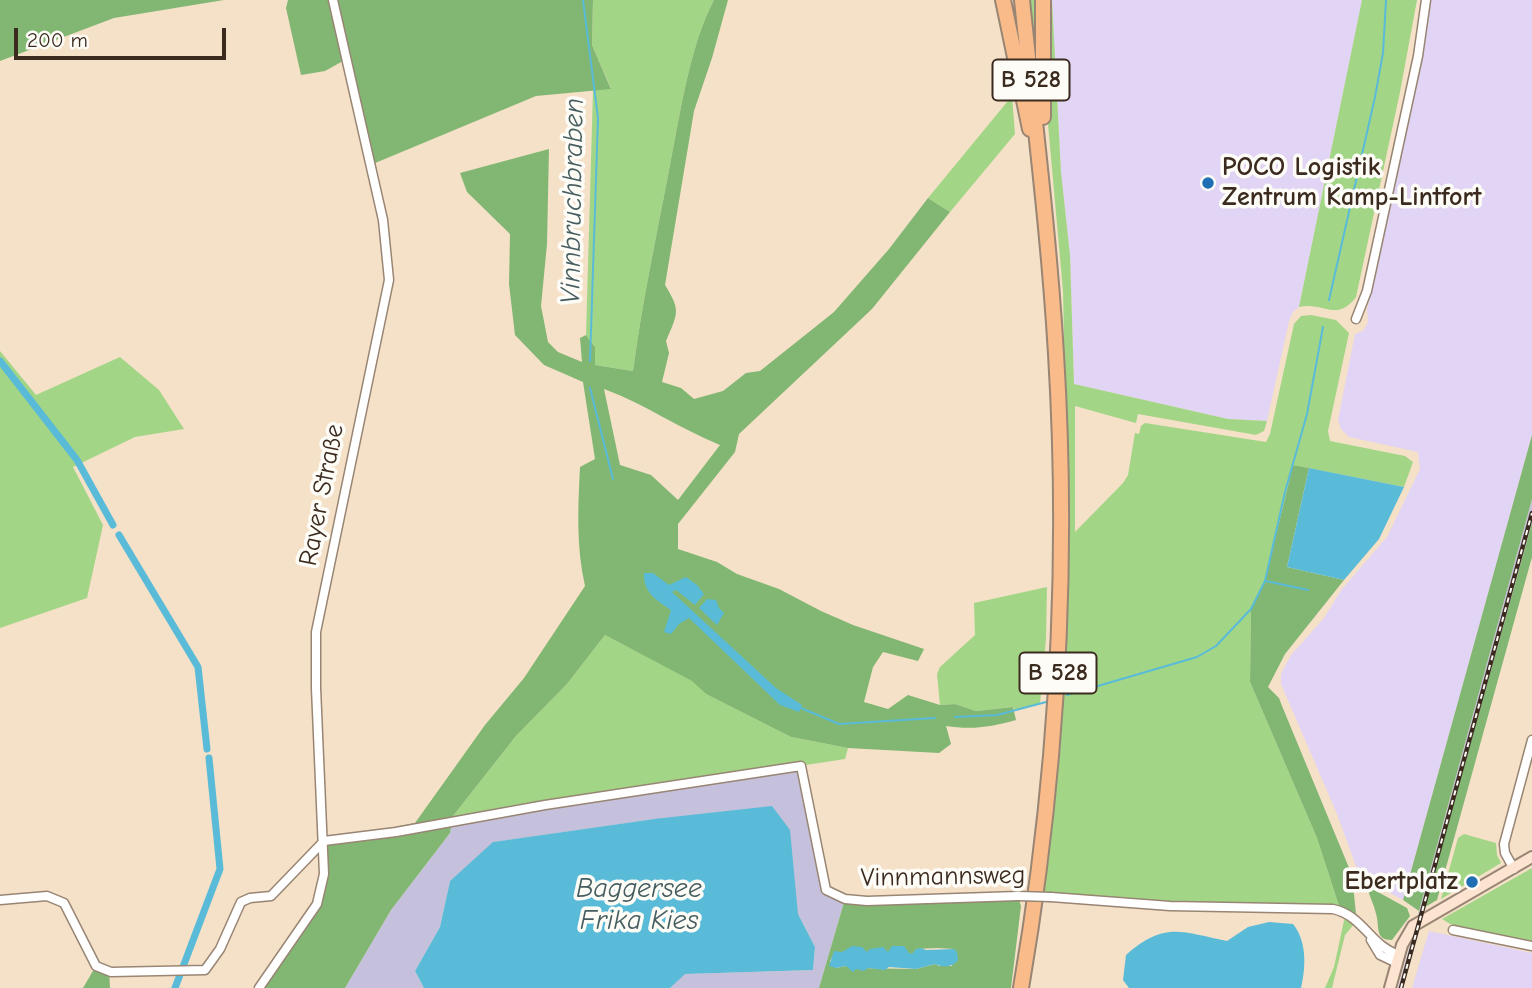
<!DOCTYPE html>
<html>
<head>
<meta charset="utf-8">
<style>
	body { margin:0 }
	#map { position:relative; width:1532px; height:988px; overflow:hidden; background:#f5e0c8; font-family:"Comic Neue",sans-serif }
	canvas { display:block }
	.scale { position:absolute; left:14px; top:28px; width:212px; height:32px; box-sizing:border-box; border:4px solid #3b2a1e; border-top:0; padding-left:9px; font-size:21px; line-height:24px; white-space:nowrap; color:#3b2a1e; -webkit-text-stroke:5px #fdfcf7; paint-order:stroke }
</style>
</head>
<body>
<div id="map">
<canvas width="1532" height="988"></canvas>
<div class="scale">200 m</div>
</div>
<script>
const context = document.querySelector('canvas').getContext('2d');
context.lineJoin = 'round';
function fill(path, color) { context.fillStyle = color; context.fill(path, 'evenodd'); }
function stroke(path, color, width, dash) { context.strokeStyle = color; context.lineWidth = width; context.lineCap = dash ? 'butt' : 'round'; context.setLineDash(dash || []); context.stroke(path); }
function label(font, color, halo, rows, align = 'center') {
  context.font = font + ' "Comic Neue",sans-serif'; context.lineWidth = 7; context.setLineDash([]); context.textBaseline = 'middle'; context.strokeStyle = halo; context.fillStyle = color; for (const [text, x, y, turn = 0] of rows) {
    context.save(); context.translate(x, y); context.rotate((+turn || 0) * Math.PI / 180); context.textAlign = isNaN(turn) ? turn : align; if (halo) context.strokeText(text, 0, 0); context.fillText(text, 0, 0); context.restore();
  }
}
const built = new Path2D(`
	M1052 0H1362L1299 307 1293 312 1289 321 1267 421 1228 419 1074 384 1070 255 1061 172Z
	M1431 0H1532V435L1403 900 1375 885 1357 869 1337 814 1281 684V674L1291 655 1324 618 1342 589 1387 537 1420 469 1418 452 1349 437 1341 429 1338 420 1355 334 1363 331 1368 322 1367 310 1423 55Z
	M1429 931 1532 953V988H1412Z`);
const industrial = new Path2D(`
	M1532 499V523L1403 988H1398Z
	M801 766 826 890 845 899 819 988H670L684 974 813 970 815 947 798 914 654 819 494 842 450 881 440 927 415 971 424 988H345L391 910 450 833 453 816 454 821Z`);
const green = new Path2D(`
	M593 0H714C690 45 680 114 670 165 657 234 642 302 633 371L595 365V347L586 335 593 90 611 88 592 45Z
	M1030 0H1038L1036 75Z
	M1047 0H1052L1061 172 1070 255 1074 384 1228 419 1267 421 1264 431 1256 435 1138 414 1136 423 1075 406V532L1123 483 1128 475 1135 433 1139 434 1141 426 1145 423 1266 442 1270 434 1294 324 1301 316 1311 315 1336 320 1349 333 1328 431 1330 441 1405 456 1413 462 1404 487 1293 465 1265 581 1251 609 1250 682 1317 838 1339 906 1160 901 1043 892 1060 752 1066 648 1068 535 1063 291 1048 124Z
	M1362 0H1417L1400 92 1356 297C1337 323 1323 301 1299 307Z
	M1012 96 1015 134 950 212 928 198Z
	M0 351 36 395 120 357 159 390 184 429 135 437 73 467 103 525 87 598 0 628Z
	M1047 587 1046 639 1040 704 1015 710 1013 707 976 711 955 704 940 705 937 674 940 667 975 635 974 603Z
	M605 635 693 681 706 694 791 737 848 748 845 759 545 805 454 821 453 816 516 736 567 684Z
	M1464 834 1496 843 1497 855 1501 863 1441 899 1458 838Z
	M1532 868V945L1450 924 1442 919Z
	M1345 916 1355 923 1345 935 1332 988H1325L1334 967Z`);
const forest = new Path2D(`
	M0 0H224L114 18 0 61Z
	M288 0H593L592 45 611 89 536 96 368 166 343 61 325 71 301 75 286 8Z
	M714 0H728L712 58 694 111 665 285C681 311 678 313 666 341L669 353 662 382 681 388 694 399 723 391 746 373 760 371 834 312 889 249 928 198 950 212 872 309 739 434 735 452 678 524V549L717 562 737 574 779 589 821 611 853 625 924 649 918 661 883 652 873 667 864 702 888 709 908 695 940 705 955 704 976 711 1013 707 1016 720C992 727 971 730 946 726L951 744 939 753 848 748 791 737 706 694 692 681 605 635 567 684 516 736 453 816 450 833 391 910 345 988H259L317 904 324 841 415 823 485 725 524 678 585 586C576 546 578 508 580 467L595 459 583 382 544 365 515 335 509 284 510 234 467 192 460 173 549 149 547 244 541 306 548 342 558 352 582 362 580 338 586 335 595 347V365L633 371C642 302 657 234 670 165 680 114 690 45 714 0ZM604 389C645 404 680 429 720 445L678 500 651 475 620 465Z
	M1532 435V499L1419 911 1403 900Z
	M1293 465 1309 468 1287 567 1344 580 1285 654 1268 687 1279 698 1282 706 1352 875 1356 914 1339 906 1317 838 1250 682 1251 609 1265 581Z
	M1532 523V557L1437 900 1425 907Z
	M1367 886 1407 908 1410 916 1392 940C1374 940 1380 926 1376 914 1374 904 1369 896 1367 886Z
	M1018 896 1021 906 1011 988H819L845 899ZM937 948 954 949 952 966H939L935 964 916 969 856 968 846 966 836 968 830 961 834 954 842 952 913 954 916 949Z
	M97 964 109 968 110 988H83Z`);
const water = new Path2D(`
	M1309 468 1404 487 1379 539 1344 580 1287 567Z
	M644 573H653L669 585 686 577 697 585 704 594 695 605 676 590 672 592 776 688 802 705 799 712 780 705 689 618 679 624 671 634 664 632 671 610C656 600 643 592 644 573Z
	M707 599 716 600 719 608 724 613 717 625 699 608Z
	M772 806 790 830 798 914 815 947 813 970 685 974 670 988H424L415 971 440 927 450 881 493 842 654 819Z
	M1269 922 1293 924C1307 941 1306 967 1301 988H1129L1123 980 1126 955C1165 921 1181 932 1227 941L1248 927Z
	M852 946 862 947 867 952 870 949 883 947 888 952 892 946H904L909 953 912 954 916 949 921 948 926 950 954 949 957 952 958 960C953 967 943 968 935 964L916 969 889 967 885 970 868 968 864 971 856 969 853 972 846 966 836 968 829 966 834 951 842 952Z`);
const stream = new Path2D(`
	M583 0 598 118 590 361
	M1329 300 1375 97 1383 53 1386 0
	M590 388 613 479
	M1266 581 1308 590
	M1067 695 1197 657 1216 646 1251 609 1265 581 1285 492 1307 414 1323 327
	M801 708 839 724 935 718
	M955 717 997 715 1046 702`);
const canal = new Path2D(`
	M0 361 77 460 113 525
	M119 535 198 667 207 749
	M175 988 220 869 209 758`);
const street = new Path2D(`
	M1356 319 1367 291 1418 56 1426 0
	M324 841 396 832 545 805 801 766 826 890 845 899 867 901 1018 896
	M1514 869 1505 853 1504 844 1532 740
	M1051 897 1170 906 1333 909C1364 916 1369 945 1399 955
	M0 900 47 896 64 903 96 966 111 972 205 970 220 949 241 902 250 898 271 896 324 841
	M1453 930 1532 946
	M1371 940 1380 955 1397 963
	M259 988 317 904 324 874 316 688V632L389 280 383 220 333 0`);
const secondary = new Path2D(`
	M1390 988 1402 945 1413 926 1532 857`);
const highway = new Path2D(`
	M1003 0 1030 129
	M1043 0V117
	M1021 988C1057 779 1069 566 1056 354 1049 235 1034 118 1022 0`);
const rail = new Path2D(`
	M1401 988 1532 513`);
const streetBridge = new Path2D(`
	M1018 896 1051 897`);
const markers = [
	[1208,183,7,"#1f6fb2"],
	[1472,882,7,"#1f6fb2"]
];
const shields = [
	[1031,80,77],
	[1058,673,77]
];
const shieldNames = [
	["B 528",1031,80],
	["B 528",1058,673]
];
const poiNames = [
	["POCO Logistik",1222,168],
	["Zentrum Kamp-Lintfort",1222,198],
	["Ebertplatz",1458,882,"right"]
];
const streetNames = [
	["Rayer Straße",322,495,-79],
	["Vinnmannsweg",943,877,-1]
];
const waterNames = [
	["Vinnbruchbraben",573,201,-89],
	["Baggersee",639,889],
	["Frika Kies",639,921]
];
fill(built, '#e1d4f4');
fill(industrial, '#c5c0db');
fill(green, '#a2d686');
fill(forest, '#81b773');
fill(water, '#5abbd8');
stroke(stream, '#5abbd8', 2);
stroke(canal, '#5abbd8', 7);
stroke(street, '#988573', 11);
stroke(secondary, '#988573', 14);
stroke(highway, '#988573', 18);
stroke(street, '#fff', 8);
stroke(secondary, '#fde4d1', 10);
stroke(highway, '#fabb8b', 14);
stroke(rail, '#3b2a1e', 4.5);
stroke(rail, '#fdfcf7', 2, [5]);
stroke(streetBridge, '#988573', 11, []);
stroke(streetBridge, '#fff', 8);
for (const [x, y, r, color] of markers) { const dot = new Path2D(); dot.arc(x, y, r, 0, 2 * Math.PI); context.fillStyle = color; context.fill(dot); stroke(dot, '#fdfcf7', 2.5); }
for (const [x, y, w] of shields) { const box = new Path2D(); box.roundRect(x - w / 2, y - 20.5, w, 41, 5); context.fillStyle = '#fdfcf7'; context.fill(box); stroke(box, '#3b2a1e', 2); }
label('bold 24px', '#3b2a1e', null, shieldNames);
label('bold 26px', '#3b2a1e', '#fdfcf7', poiNames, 'left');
label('26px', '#3b2a1e', '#fdfcf7', streetNames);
label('italic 28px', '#465d5f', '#fdfcf7', waterNames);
</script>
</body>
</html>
